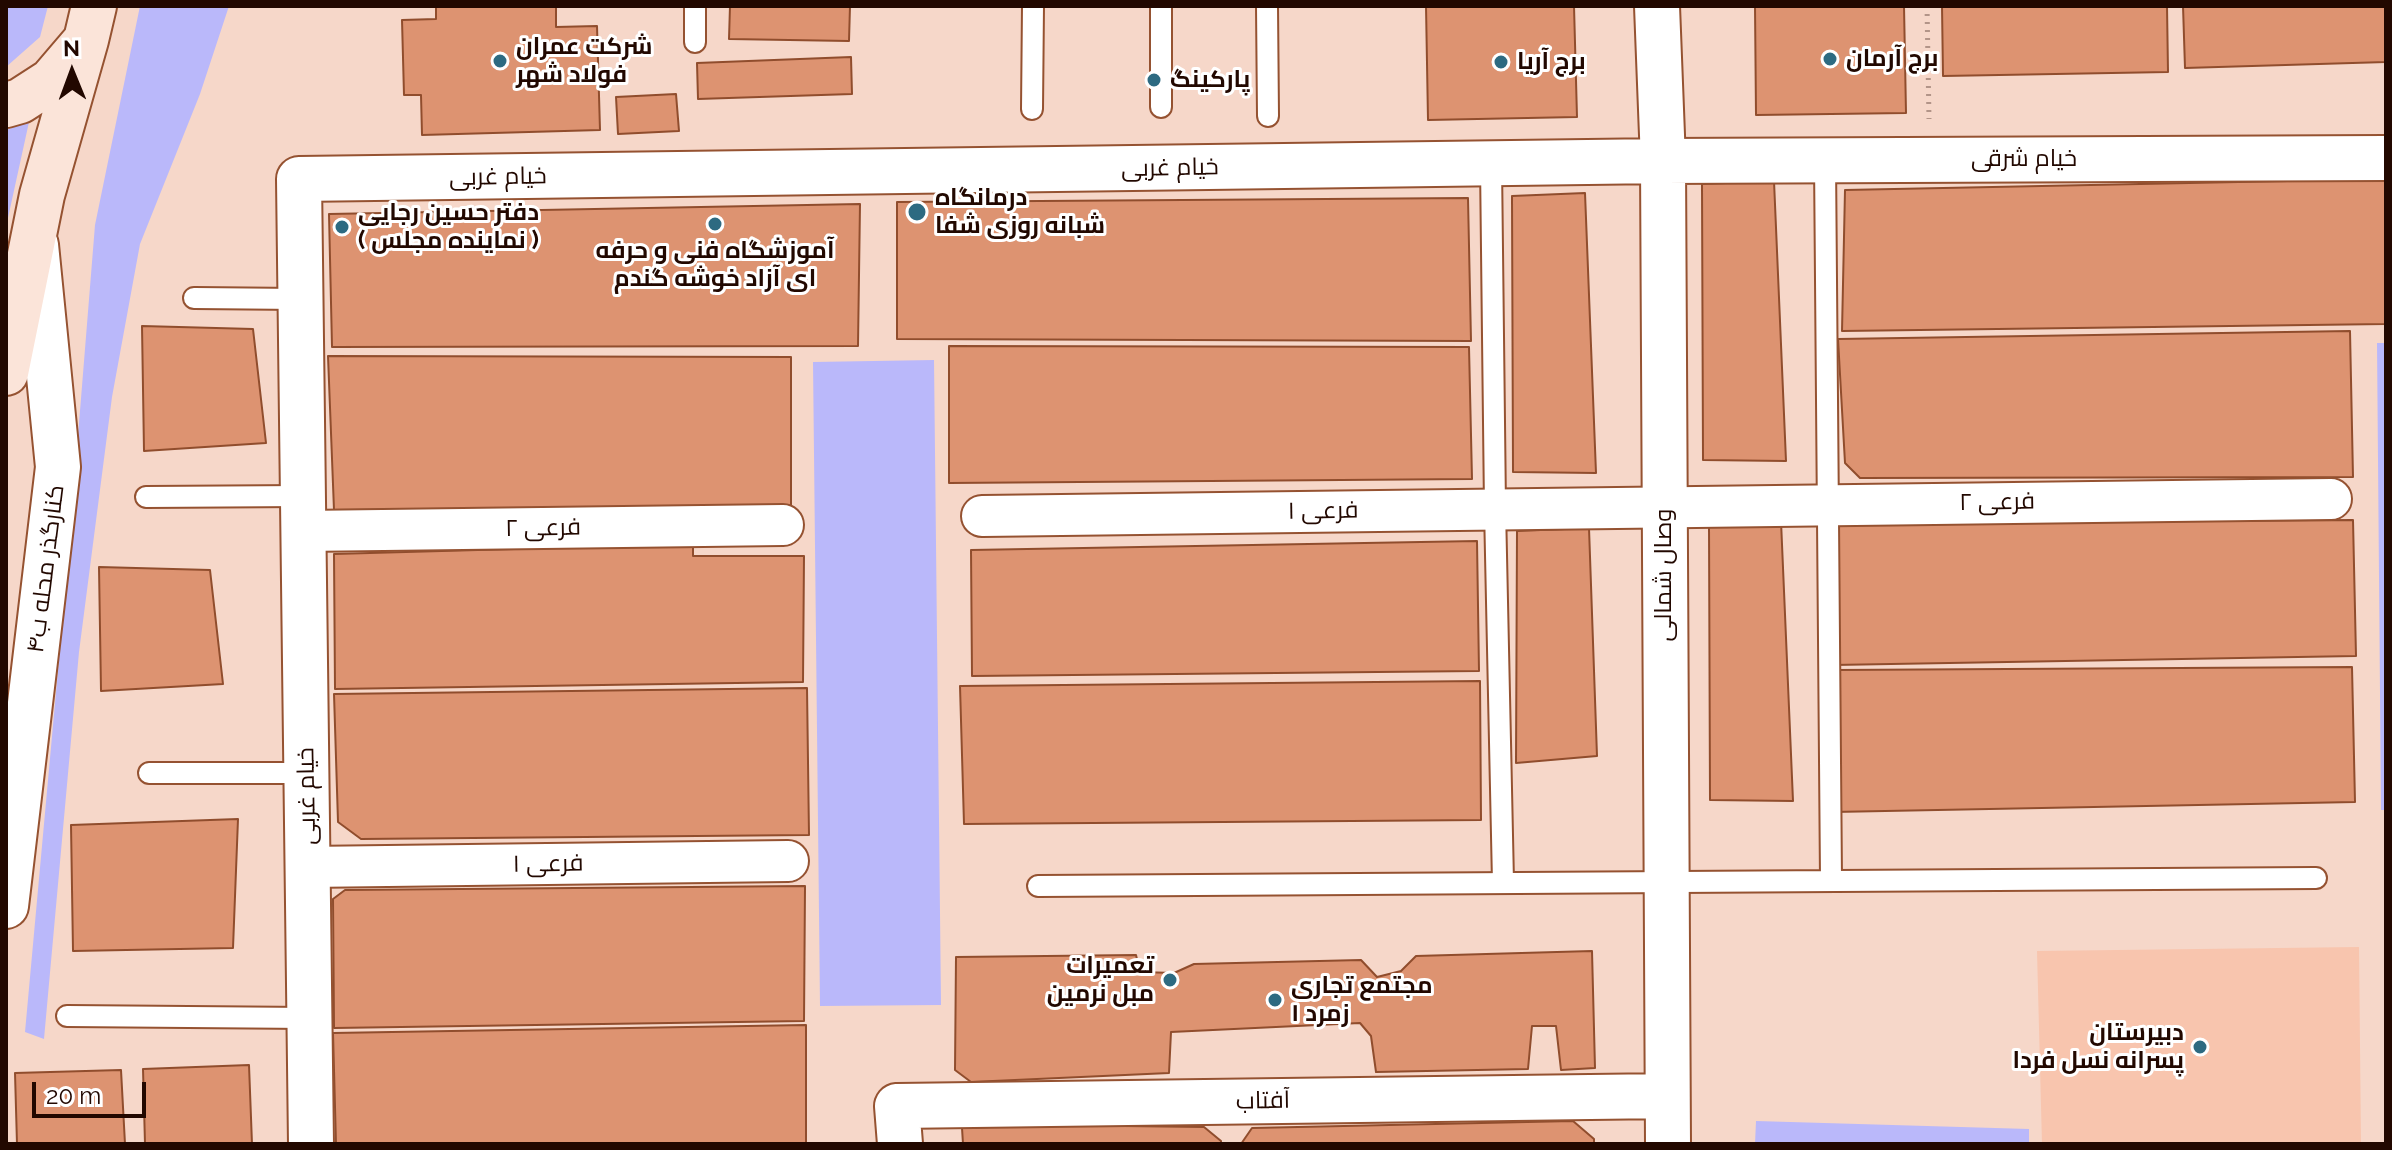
<!DOCTYPE html>
<html>
<head>
<meta charset="utf-8">
<style>
	body { margin:0 }
	#map { position:relative; width:2392px; height:1150px; overflow:hidden; background:#f6d7c9; font-family:Raleway,sans-serif }
	canvas { display:block }
	.frame { position:absolute; inset:0; border:8px solid #220800; pointer-events:none }
	.north { position:absolute; left:32px; top:32px; width:80px; height:80px; -webkit-text-stroke:6px #fff; paint-order:stroke; rotate:359deg; font-size:22px; font-weight:700; line-height:32px; text-align:center; color:#220800 }
	.north::after { content:''; display:block; margin:auto; width:28px; height:36px; background:#220800; clip-path:polygon(50% 0,100% 100%,50% 72%,0 100%) }
	.scale { position:absolute; left:32px; top:1082px; width:114px; height:36px; box-sizing:border-box; border:4px solid #220800; border-top:0; padding-left:10px; font-size:24px; line-height:28px; white-space:nowrap; color:#220800; -webkit-text-stroke:6px #fff; paint-order:stroke }
</style>
</head>
<body>
<div id="map">
<canvas width="2392" height="1150"></canvas>
<div class="frame"></div>
<div class="north">N</div>
<div class="scale">20 m</div>
</div>
<script>
const context = document.querySelector('canvas').getContext('2d');
context.lineJoin = 'round';
function fill(path, color) { context.fillStyle = color; context.fill(path, 'evenodd'); }
function stroke(path, color, width, dash) { context.strokeStyle = color; context.lineWidth = width; context.lineCap = dash ? 'butt' : 'round'; context.setLineDash(dash || []); context.stroke(path); }
function label(font, color, halo, rows, align = 'center') {
  context.font = font + ' Raleway,Cairo,sans-serif'; context.lineWidth = 6; context.setLineDash([]); context.textBaseline = 'middle'; context.strokeStyle = halo; context.fillStyle = color; for (const [text, x, y, turn = 0] of rows) {
    context.save(); context.translate(x, y); context.rotate((+turn || 0) * Math.PI / 180); context.textAlign = isNaN(turn) ? turn : align; if (halo) context.strokeText(text, 0, 0); context.fillText(text, 0, 0); context.restore();
  }
}
const built = new Path2D(`
	M2359 947 2361 1144H2042L2037 951Z`);
const green = new Path2D(`
	M6 6H48L40 37 6 67Z
	M140 6H229L200 94 140 244 112 397 79 652 44 1039 25 1032 67 572 95 225Z
	M29 122 6 227V130Z
	M2377 343H2386V810H2381Z
	M934 360 941 1005 820 1006 813 362Z
	M1756 1121 2029 1129V1144H1755Z`);
const building = new Path2D(`
	M436 6H556V27L597 26 600 130 422 135 421 95H404L402 20 436 19Z
	M730 6H850L849 41 729 39Z
	M1426 6H1574L1577 117 1428 120Z
	M1755 6H1904L1906 113 1756 115Z
	M1942 6H2167L2168 72 1943 76Z
	M2183 6H2386V62L2185 68Z
	M851 57 852 94 698 99 697 63Z
	M676 94 679 131 618 134 616 97Z
	M2386 179V324L1842 331 1845 190Z
	M1774 181 1786 461 1703 460 1702 184Z
	M1585 193 1596 473 1513 472 1512 196Z
	M1468 198 1471 341 897 339V202Z
	M860 204 858 346 332 347 329 214Z
	M142 326 253 329 266 443 144 451Z
	M2350 331 2353 477 1860 478 1845 463 1838 339Z
	M949 346 1469 347 1472 479 949 483Z
	M328 356 791 357V508L334 510Z
	M2353 520 2356 656 1833 665 1836 523Z
	M1781 521 1793 801 1710 800 1709 524Z
	M1589 528 1597 756 1516 763 1517 531Z
	M1477 541 1479 671 972 676 971 550Z
	M693 544V556H804L803 682 335 689 334 554Z
	M99 567 210 570 223 684 101 691Z
	M2352 667 2355 802 1833 812 1835 670Z
	M1480 681 1481 820 964 824 960 686Z
	M807 688 809 835 361 839 338 822 334 694Z
	M238 819 233 948 73 951 71 825Z
	M805 886 804 1021 334 1028 333 899 345 890Z
	M1592 951 1595 1068 1561 1070 1556 1026H1532L1528 1069 1376 1072 1371 1036 1360 1023 1171 1032 1169 1073 971 1082 955 1070 956 957 1136 955 1140 972 1174 973 1194 964 1361 960 1377 977 1401 971 1416 956Z
	M806 1025V1144H336L333 1033Z
	M249 1065 252 1144H145L143 1069Z
	M121 1070 125 1144H17L15 1073Z
	M1573 1121 1594 1139V1144H1241L1252 1128Z
	M1043 1125 1204 1127 1221 1141V1144H963L962 1128Z`);
const path = new Path2D(`
	M1927 6 1929 119`);
const service = new Path2D(`
	M695 6V42
	M1267 6 1268 116
	M1161 107V6
	M1032 109 1033 6
	M1825 160 1831 880
	M1491 164 1495 508 1503 882
	M194 298 300 299
	M146 497 303 496
	M149 773H306
	M1038 886 2316 878
	M67 1016 309 1018`);
const minor = new Path2D(`
	M982 516 2331 499
	M303 531 783 525
	M307 867 788 861`);
const tertiary = new Path2D(`
	M1657 6 1663 161 1668 1144
	M6 906 58 467 36 245
	M311 1144 299 179 1663 161 2386 158
	M900 1144 897 1106 1667 1096`);
const secondary = new Path2D(`
	M6 105 20 101 51 81 86 40 94 6
	M6 373 42 195 86 40`);
const markers = [
	[1830,59,8,"#2d6a81"],
	[500,61,8,"#2d6a81"],
	[1501,62,8,"#2d6a81"],
	[1154,80,8,"#2d6a81"],
	[917,212,10,"#2d6a81"],
	[715,224,8,"#2d6a81"],
	[342,227,8,"#2d6a81"],
	[1170,980,8,"#2d6a81"],
	[1275,1000,8,"#2d6a81"],
	[2200,1047,8,"#2d6a81"]
];
const poiNames = [
	["شرکت عمران",516,47],
	["فولاد شهر",516,75],
	["برج آرمان",1846,59],
	["برج آریا",1517,62],
	["پارکینگ",1170,80],
	["درمانگاه",935,198],
	["شبانه روزی شفا",935,226],
	["دفتر حسین رجایی",358,213],
	["( نماینده مجلس )",358,241],
	["آموزشگاه فنی و حرفه",715,251,"center"],
	["ای آزاد خوشه گندم",715,279,"center"],
	["تعمیرات",1154,966,"right"],
	["مبل نرمین",1154,994,"right"],
	["مجتمع تجاری",1291,986],
	["زمرد ۱",1291,1014],
	["دبیرستان",2184,1033,"right"],
	["پسرانه نسل فردا",2184,1061,"right"]
];
const streetNames = [
	["خیام شرقی",2024,159],
	["خیام غربی",1170,168,-1],
	["خیام غربی",498,177,-1],
	["فرعی ۲",1997,502,-1],
	["فرعی ۱",1323,511,-1],
	["فرعی ۲",543,528,-1],
	["کنارگذر محله ب۴",46,569,-83],
	["وصال شمالی",1664,575,-90],
	["خیام غربی",307,796,-91],
	["فرعی ۱",548,864,-1],
	["آفتاب",1263,1101,-1]
];
fill(built, '#f8c5ae');
fill(green, '#bab8fa');
fill(building, '#dd9371');
stroke(building, '#904d2d', 2);
stroke(service, '#955231', 24);
stroke(minor, '#955231', 44);
stroke(tertiary, '#955231', 48);
stroke(secondary, '#955231', 48);
stroke(path, '#b29488', 5, [2, 6]);
stroke(service, '#fff', 20);
stroke(minor, '#fff', 40);
stroke(tertiary, '#fff', 44);
stroke(secondary, '#fbe4d9', 44);
for (const [x, y, r, color] of markers) { const dot = new Path2D(); dot.arc(x, y, r, 0, 2 * Math.PI); context.fillStyle = color; context.fill(dot); stroke(dot, '#fff', 3); }
label('bold 24px', '#220800', '#fff', poiNames, 'left');
label('24px', '#220800', '#fff', streetNames);
</script>
</body>
</html>
